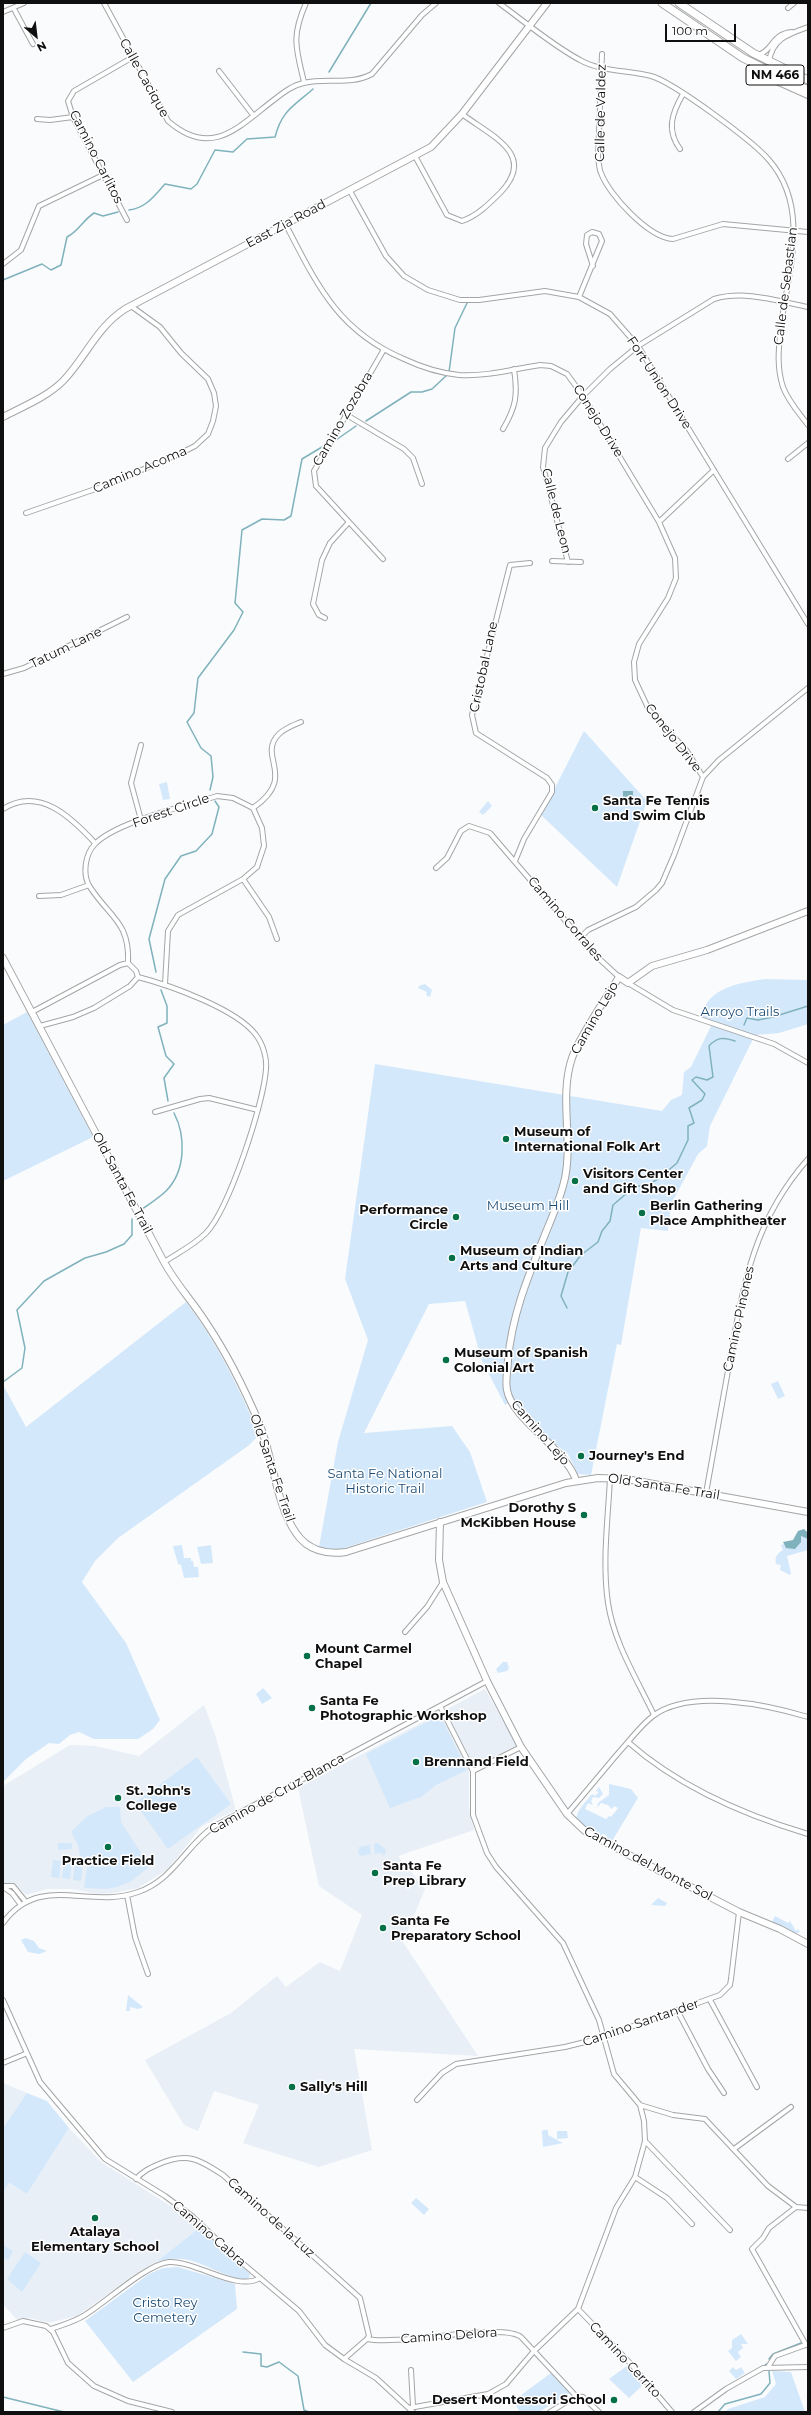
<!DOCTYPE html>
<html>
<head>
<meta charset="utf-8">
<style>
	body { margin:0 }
	#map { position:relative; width:811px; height:2415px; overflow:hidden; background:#fafbfd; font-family:Montserrat,sans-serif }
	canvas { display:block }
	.frame { position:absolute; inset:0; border:4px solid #0f0f10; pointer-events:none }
	.north { position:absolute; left:16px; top:16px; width:40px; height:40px; -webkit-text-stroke:3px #fff; paint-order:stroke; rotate:152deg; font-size:11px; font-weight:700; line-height:16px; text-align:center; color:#0f0f10 }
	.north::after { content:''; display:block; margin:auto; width:14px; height:18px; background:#0f0f10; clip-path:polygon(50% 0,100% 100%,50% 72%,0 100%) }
	.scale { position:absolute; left:665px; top:24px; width:71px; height:18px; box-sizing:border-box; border:2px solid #0f0f10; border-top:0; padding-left:5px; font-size:12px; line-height:14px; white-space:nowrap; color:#0f0f10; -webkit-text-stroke:3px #fff; paint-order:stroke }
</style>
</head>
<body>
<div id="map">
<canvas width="811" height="2415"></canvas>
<div class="frame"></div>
<div class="north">N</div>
<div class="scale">100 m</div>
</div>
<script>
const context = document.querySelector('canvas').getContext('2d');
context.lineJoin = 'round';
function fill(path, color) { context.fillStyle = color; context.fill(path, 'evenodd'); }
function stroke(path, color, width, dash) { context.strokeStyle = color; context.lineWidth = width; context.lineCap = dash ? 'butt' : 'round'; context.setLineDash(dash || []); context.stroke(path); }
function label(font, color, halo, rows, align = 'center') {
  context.font = font + ' Montserrat,sans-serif'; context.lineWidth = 3; context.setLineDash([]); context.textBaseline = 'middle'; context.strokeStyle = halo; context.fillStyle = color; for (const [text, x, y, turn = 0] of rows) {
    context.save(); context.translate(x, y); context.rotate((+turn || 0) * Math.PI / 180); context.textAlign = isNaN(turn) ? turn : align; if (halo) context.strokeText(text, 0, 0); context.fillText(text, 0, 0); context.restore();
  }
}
const built = new Path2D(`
	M485 1689 517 1745 469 1770V1808L474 1830 398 1856 425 1889 403 1942 478 2056 354 2049 372 2150 319 2167 243 2143 259 2105 214 2091 198 2131 184 2125 145 2060 231 2013 277 1976 286 1987 320 1962 340 1971 362 1915 319 1886 298 1788Z
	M204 1705 215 1734 236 1810 202 1826 168 1869 138 1888 113 1893 98 1894 71 1889H47L26 1895 18 1887 3 1884V1786L70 1745 95 1746 139 1756Z
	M3 2083 27 2093 3 2128Z
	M69 2128 101 2162 174 2208 199 2228 156 2262 141 2270 77 2316 52 2322H45L31 2318 17 2320 3 2304V2192L8 2183 27 2194Z`);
const green = new Path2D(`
	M584 731 647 801 617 887 541 815Z
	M167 782 170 799 163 800 159 784Z
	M488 801 492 806 483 815 479 812Z
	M765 979 808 980V1024L779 1033 755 1035 710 1126 707 1146 698 1154 671 1204 668 1231 641 1228 621 1345 617 1344 591 1475 578 1474 568 1454 543 1434 514 1400 505 1405 482 1361 465 1301 429 1304 364 1433 452 1426 470 1452 487 1502 341 1549 330 1550 319 1547 338 1442 368 1340 345 1279 375 1064 662 1111 671 1100 682 1095 684 1072 691 1067 713 1022 701 1017C707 987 740 983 765 979Z
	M425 984 432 990 430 997 426 995 427 992 418 988 419 986Z
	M27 1012 93 1137 3 1181V1025Z
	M186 1302C216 1341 240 1389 259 1435L248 1446 118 1538 95 1561 82 1582 126 1643 160 1720 153 1729 138 1739H94L79 1732 70 1735 59 1744 49 1743 26 1759 3 1782V1385L26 1427Z
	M778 1381 785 1396 778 1399 771 1384Z
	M801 1536 808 1539V1550L787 1556 791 1573 790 1575 780 1570 781 1565 776 1564C774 1558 778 1552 783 1550L781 1545 784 1544 785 1547H794Z
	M182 1545 184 1558H191V1561H193L194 1567H198L199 1577 184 1578 181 1565 178 1564 173 1546Z
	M211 1545 213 1563 201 1564 197 1547Z
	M503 1662H507L509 1668 507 1671 498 1673 496 1669Z
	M263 1688 272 1698 262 1704 256 1694Z
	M440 1715 467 1770 436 1785 421 1797 390 1808 366 1754Z
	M197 1757 231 1804 168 1849 135 1803Z
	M609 1784 631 1789 638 1798 612 1841 606 1838 607 1836 603 1834 601 1836C572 1819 569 1821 592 1794L595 1796 599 1792 596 1791 599 1787 603 1794 599 1798 593 1797 591 1801 593 1805 588 1803 585 1809 606 1819 609 1816 611 1817 618 1808 614 1806 612 1809 608 1805 601 1803 597 1808 598 1803 609 1795Z
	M106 1807H120L121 1822 147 1862 153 1864 130 1882 117 1887 106 1889 84 1888 88 1859 80 1856 78 1845 71 1832 86 1817Z
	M58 1843H72V1849L58 1850Z
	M378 1843 386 1850 384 1856 382 1853 375 1854 374 1844Z
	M370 1845 371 1854 362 1856 358 1854 359 1847Z
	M53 1860 61 1861 59 1878 51 1877Z
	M64 1862H72L70 1879 62 1878Z
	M75 1863 83 1864 81 1881 73 1880Z
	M658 1898 667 1903 665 1906 651 1905Z
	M775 1916 788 1923 790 1921 796 1931 798 1929 800 1932 794 1934 772 1922Z
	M26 1938 34 1941 39 1948 47 1951 39 1954 28 1952 21 1940Z
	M128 1995 143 2007 138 2009 130 2007V2011H126Z
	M27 2093 47 2101 69 2128 27 2194 9 2183 3 2192V2128Z
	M544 2130H548V2135L563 2143 543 2147 542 2131Z
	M557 2131H567L568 2138 557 2139Z
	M416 2198 429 2209 424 2215 411 2203Z
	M199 2228 250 2274 249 2279C216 2279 196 2249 156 2262Z
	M3 2245 13 2251 8 2260 3 2257Z
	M25 2252 41 2263 22 2292 7 2279Z
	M178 2267 235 2284 237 2309 133 2382 85 2321 149 2274 163 2268Z
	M741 2334 748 2344H741L743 2348 738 2352 741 2357 736 2361 728 2351 732 2348V2340Z
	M628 2365 644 2384 629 2398 609 2379Z
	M733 2367 736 2370 741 2367 745 2373 736 2379 729 2371Z
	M772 2371 791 2372 805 2412H725L728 2409 765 2397 776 2384Z
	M551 2373 570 2393 539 2412H520L513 2401Z`);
const water = new Path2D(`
	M623 791H633V796H627V800L623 801Z
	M804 1529 808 1533V1539L801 1536V1542L795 1549 786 1548 783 1542 793 1540 798 1531Z`);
const stream = new Path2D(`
	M329 72 371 3
	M129 210C146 208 154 196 165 184L191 189 197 184 215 150 233 152 247 139 275 137C282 110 294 106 313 89
	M3 280 42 264 51 270 61 265 67 237C79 231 83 220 94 213L103 216 118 212
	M449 372 455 328 468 301
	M366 421 411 392H422L432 389 447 375
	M336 440 356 426
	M210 790 213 777 211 756 201 748 187 722 194 713 198 678 234 630 243 612 235 603 242 530 262 519 284 520 291 516 302 459 322 447
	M156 972 149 939 165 879 181 856 196 851 212 834 219 807 215 801
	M161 990 167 1006V1023L158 1027 166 1056 174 1064 164 1078 168 1101
	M744 1025 747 1018 758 1020 773 1017 808 1006
	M141 1210C149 1204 159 1198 166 1191 186 1171 186 1136 174 1113
	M567 1308 561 1296 568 1272 581 1255 598 1242 602 1231 610 1221 613 1205 634 1187 649 1184 658 1179 677 1163 688 1140V1126L694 1123 689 1108 702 1100 705 1094 692 1080 696 1077 707 1080 713 1077 709 1046C717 1037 724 1037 735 1041
	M3 1382 22 1368 25 1348 17 1310 44 1281 85 1258 106 1252 124 1244 132 1235V1219
	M243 2352 261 2354V2366L267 2367 279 2362 298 2376 304 2410 309 2412
	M769 2359 773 2354 801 2343
	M765 2366 766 2364
	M3 2397 64 2412
	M718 2412 725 2404 761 2394 770 2383 769 2371`);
const street = new Path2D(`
	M104 3 168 121C212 159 238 127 275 99 284 92 293 85 304 83 327 77 350 86 372 74L422 15 436 3
	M499 3C525 22 552 45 580 60 601 72 628 70 651 76 673 82 753 141 769 160 810 207 789 269 781 325 779 346 776 366 783 387 788 401 799 413 808 425
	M788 8 794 3
	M14 9 33 44
	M3 12 24 3
	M602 54 598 158C599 162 599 169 601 173 609 195 649 238 673 239L723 224 808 232
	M758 55C774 50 771 34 792 32
	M769 62C772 39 788 34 808 27
	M219 71 253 115
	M304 82C296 48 291 37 306 3
	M37 119 50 120 73 117
	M680 149C666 130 672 113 683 94
	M415 156 447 215 462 221C477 216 489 204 501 192 537 154 491 136 462 114
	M350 191 386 256 404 276 428 290 460 300H479L545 291 579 297 610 314 638 346 808 624
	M127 220 73 117 68 101 74 91 133 57
	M286 225C317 285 338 331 404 359 421 367 440 373 459 375 485 377 514 369 540 365L551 366 567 374 583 396 659 522 675 558 676 578 668 598 639 644 634 662 635 680 649 710 687 751 703 777
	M3 264 21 250 39 206 103 175
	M579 297 602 241 599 234 592 232 587 235 586 244 593 266
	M383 351 314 471 316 486 383 559
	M345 414 404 449 413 458 422 484
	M503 429C516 407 518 395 514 369
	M788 459 808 443
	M26 513 104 486 179 454 195 446 208 434 213 421 216 406 214 393 208 379 181 353 160 327 131 306
	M659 522 714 470
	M552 561 581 562
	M568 562 543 467 545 448 561 422 583 396 610 369 638 346 714 299C745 290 777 301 808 307
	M325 618 319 615 313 604 322 560 330 543 349 522
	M3 674 24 668 127 617
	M253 808C299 776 256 757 279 734 285 728 294 725 301 722
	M3 809C39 786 71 817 95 843
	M141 820 131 783 141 745
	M515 861 524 839 552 792V785L547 778 476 733 472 715 510 565 530 563
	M436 868 447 858 461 831 469 826 490 833 594 954 619 977
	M243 879 269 917 277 939
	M39 896 61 895 89 885
	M580 938 588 930 636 907 656 890 662 883 674 855 703 777 719 760 808 688
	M128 963C130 922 110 918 90 887 82 875 85 854 95 844 116 822 186 806 217 796L233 798 253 808 262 828 264 846 257 867 243 879 178 915 168 931 165 984
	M138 977C169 985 237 1009 256 1035 263 1044 267 1058 266 1069 264 1103 229 1209 206 1233 194 1245 178 1253 164 1262
	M628 983 673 1010 774 1044 808 1063
	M32 1012 120 965 128 963 136 971 138 977 130 986 94 1008 73 1017 40 1026
	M155 1112 200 1099 209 1098 258 1110
	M610 1478C608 1519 602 1562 608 1603 614 1643 637 1679 654 1715
	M706 1493C714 1450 721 1408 729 1365 743 1286 753 1221 808 1159
	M405 1632 427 1607 443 1582
	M628 1742C679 1787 744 1815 808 1834
	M473 1771 521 1747
	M567 1814C585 1793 602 1772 620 1751 630 1740 641 1725 653 1716 690 1688 768 1705 808 1717
	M3 1886H13L26 1902
	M3 1887 12 1893 21 1905
	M127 1895 135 1937 148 1974
	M3 1923C40 1872 89 1910 138 1892 173 1880 185 1847 213 1827L487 1681
	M3 2000 40 2082 105 2159 165 2196 192 2216 234 2256 299 2311 325 2345 344 2359 376 2378 413 2412
	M710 2000 757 2087
	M677 2010 708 2069 724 2093
	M3 2063 25 2054
	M417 2100 442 2073 456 2064 565 2047 597 2039 720 1995 730 1985 731 1979 739 1912
	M640 2105 673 2115 705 2119 768 2186 796 2207 808 2208
	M645 2141 730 2230
	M734 2149 791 2107
	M635 2177 667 2198 692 2224
	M136 2179C143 2171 150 2168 159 2164 187 2152 199 2159 223 2175L360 2298 369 2336 367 2339
	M796 2207 769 2228 763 2238 752 2249 806 2345
	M578 2309 630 2363 672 2412
	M3 2328 23 2321 46 2326 53 2332 68 2363 94 2386 128 2401 172 2412
	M51 2329C62 2325 74 2322 85 2315 106 2302 147 2264 169 2262 197 2261 237 2292 260 2278
	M344 2359 367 2339C400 2346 502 2322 521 2337L576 2396 583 2397 599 2412
	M768 2367 775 2356 808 2344
	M411 2370 413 2406
	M409 2408 488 2394 506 2384 534 2351 578 2309 616 2208 635 2177 645 2141 644 2121 640 2105 614 2074 599 2020 563 1943 496 1867 487 1853 473 1815V1771L440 1706
	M550 2412 576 2396
	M694 2412 726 2389 763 2368 808 2367`);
const secondary = new Path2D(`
	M752 65 770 78 808 95
	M3 417C24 406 47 397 63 381 86 357 96 328 125 309L431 147 462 114 547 3
	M3 958 164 1262C176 1284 193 1302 207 1324 227 1354 245 1390 259 1423 273 1456 276 1505 296 1533 307 1550 327 1555 346 1552L566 1483 598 1478 626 1479 808 1512
	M576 1480C564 1446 513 1421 507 1390 505 1380 508 1369 508 1360 512 1314 529 1274 546 1232 553 1215 561 1197 565 1178 573 1139 559 1096 572 1058 580 1035 606 999 619 977L628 983 652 966 707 950 808 911
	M440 1522 439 1560 443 1582 487 1681 521 1747 567 1814 585 1831 631 1856 739 1912 780 1929 808 1944`);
const primary = new Path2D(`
	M662 3 743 58 808 90
	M679 3 753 53 808 80`);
const markers = [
	[595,808,4,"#057047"],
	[506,1139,4,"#057047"],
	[575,1181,4,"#057047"],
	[642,1213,4,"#057047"],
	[456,1217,4,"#057047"],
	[452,1258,4,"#057047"],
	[446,1360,4,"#057047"],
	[581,1456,4,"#057047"],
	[584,1515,4,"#057047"],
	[307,1656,4,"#057047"],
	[312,1708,4,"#057047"],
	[416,1762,4,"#057047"],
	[118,1798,4,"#057047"],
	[108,1847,4,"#057047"],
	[375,1873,4,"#057047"],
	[383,1928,4,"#057047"],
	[292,2087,4,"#057047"],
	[95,2218,4,"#057047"],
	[614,2400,4,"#057047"]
];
const shields = [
	[775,75,58]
];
const shieldNames = [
	["NM 466",775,75]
];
const streetNames = [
	["Calle Cacique",144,78,61],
	["Calle de Valdez",601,113,-89],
	["Camino Carlitos",96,157,63],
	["East Zia Road",286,224,-28],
	["Calle de Sebastian",786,286,-83],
	["Fort Union Drive",659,383,57],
	["Camino Zozobra",343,419,-60],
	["Conejo Drive",598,421,58],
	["Camino Acoma",140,470,-23],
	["Calle de Leon",556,511,76],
	["Tatum Lane",66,648,-26],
	["Cristobal Lane",484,667,-78],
	["Conejo Drive",673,738,52],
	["Forest Circle",171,811,-19],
	["Camino Corrales",565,919,49],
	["Camino Lejo",595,1018,-60],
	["Old Santa Fe Trail",122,1183,62],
	["Camino Pinones",739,1319,-78],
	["Camino Lejo",540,1433,49],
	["Old Santa Fe Trail",272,1468,71],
	["Old Santa Fe Trail",664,1487,9],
	["Camino de Cruz Blanca",277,1794,-29],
	["Camino del Monte Sol",648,1864,28],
	["Camino Santander",641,2023,-19],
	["Camino de la Luz",271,2218,42],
	["Camino Cabra",209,2234,41],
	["Camino Delora",449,2336,-4],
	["Camino Cerrito",625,2360,47]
];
const poiNames = [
	["Santa Fe Tennis",603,801],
	["and Swim Club",603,816],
	["Museum of",514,1132],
	["International Folk Art",514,1147],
	["Visitors Center",583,1174],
	["and Gift Shop",583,1189],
	["Berlin Gathering",650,1206],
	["Place Amphitheater",650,1221],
	["Performance",448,1210,"right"],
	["Circle",448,1225,"right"],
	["Museum of Indian",460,1251],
	["Arts and Culture",460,1266],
	["Museum of Spanish",454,1353],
	["Colonial Art",454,1368],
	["Journey's End",589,1456],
	["Dorothy S",576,1508,"right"],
	["McKibben House",576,1523,"right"],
	["Mount Carmel",315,1649],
	["Chapel",315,1664],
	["Santa Fe",320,1701],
	["Photographic Workshop",320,1716],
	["Brennand Field",424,1762],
	["St. John's",126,1791],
	["College",126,1806],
	["Practice Field",108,1861,"center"],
	["Santa Fe",383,1866],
	["Prep Library",383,1881],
	["Santa Fe",391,1921],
	["Preparatory School",391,1936],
	["Sally's Hill",300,2087],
	["Atalaya",95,2232,"center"],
	["Elementary School",95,2247,"center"],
	["Desert Montessori School",606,2400,"right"]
];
const parkNames = [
	["Arroyo Trails",740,1012],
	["Museum Hill",528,1206],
	["Santa Fe National",385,1474],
	["Historic Trail",385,1489],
	["Cristo Rey",165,2303],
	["Cemetery",165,2318]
];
fill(built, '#e8eff6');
fill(green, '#d4e8fb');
fill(water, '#7fb2bc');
stroke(stream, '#7fb2bc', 1.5);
stroke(street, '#a3a5a6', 6);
stroke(secondary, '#a3a5a6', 8);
stroke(primary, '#a3a5a6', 9);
stroke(street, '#fff', 4);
stroke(secondary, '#fff', 6);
stroke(primary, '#fff', 7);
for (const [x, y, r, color] of markers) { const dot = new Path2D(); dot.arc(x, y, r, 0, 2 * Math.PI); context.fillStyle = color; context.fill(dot); stroke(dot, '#fff', 1.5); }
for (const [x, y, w] of shields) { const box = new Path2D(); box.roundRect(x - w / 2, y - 10, w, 20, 3); context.fillStyle = '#fff'; context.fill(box); stroke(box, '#0f0f10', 1); }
label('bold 12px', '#0f0f10', null, shieldNames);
label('13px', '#0f0f10', '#fff', streetNames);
label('bold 13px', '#0f0f10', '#fff', poiNames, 'left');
label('13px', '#1d4c75', '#fff', parkNames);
</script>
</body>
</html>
